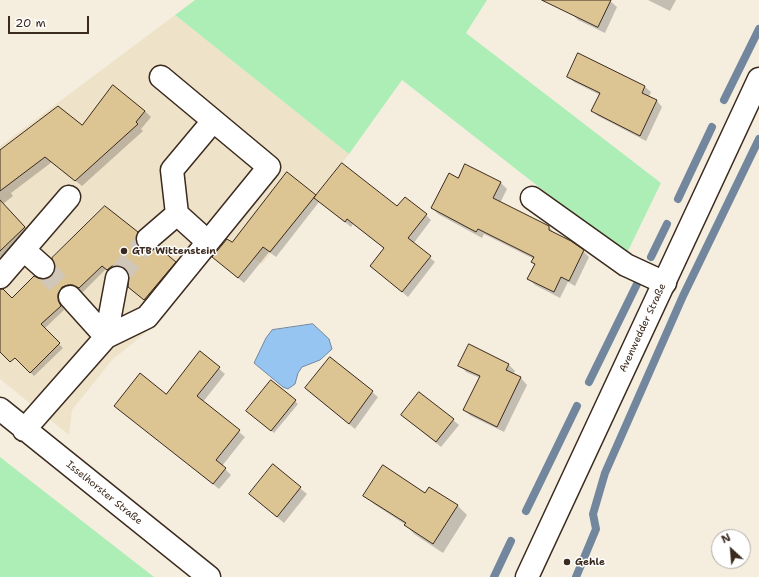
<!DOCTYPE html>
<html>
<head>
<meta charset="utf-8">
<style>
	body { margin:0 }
	#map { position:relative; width:759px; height:577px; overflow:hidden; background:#f5eedf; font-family:"Shantell Sans",sans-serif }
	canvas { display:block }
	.north { position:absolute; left:711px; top:529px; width:40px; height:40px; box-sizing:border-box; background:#fff; border:1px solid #b1aaa5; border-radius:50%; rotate:334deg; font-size:11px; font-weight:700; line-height:16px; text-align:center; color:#3b2a1e }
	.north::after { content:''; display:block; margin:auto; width:14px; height:18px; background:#3b2a1e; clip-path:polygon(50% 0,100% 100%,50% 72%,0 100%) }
	.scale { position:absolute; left:8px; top:16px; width:81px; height:18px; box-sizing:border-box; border:2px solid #3b2a1e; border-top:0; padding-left:5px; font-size:12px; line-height:14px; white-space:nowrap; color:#3b2a1e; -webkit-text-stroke:3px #fff; paint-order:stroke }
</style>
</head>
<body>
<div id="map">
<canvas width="759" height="577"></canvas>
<div class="north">N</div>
<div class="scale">20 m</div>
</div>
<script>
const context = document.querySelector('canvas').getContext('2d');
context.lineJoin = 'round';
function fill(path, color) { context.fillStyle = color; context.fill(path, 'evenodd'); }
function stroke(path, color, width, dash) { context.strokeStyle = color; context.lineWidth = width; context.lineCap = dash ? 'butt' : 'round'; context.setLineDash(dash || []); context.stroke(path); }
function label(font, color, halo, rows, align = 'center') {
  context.font = font + ' "Shantell Sans",sans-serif'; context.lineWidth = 3; context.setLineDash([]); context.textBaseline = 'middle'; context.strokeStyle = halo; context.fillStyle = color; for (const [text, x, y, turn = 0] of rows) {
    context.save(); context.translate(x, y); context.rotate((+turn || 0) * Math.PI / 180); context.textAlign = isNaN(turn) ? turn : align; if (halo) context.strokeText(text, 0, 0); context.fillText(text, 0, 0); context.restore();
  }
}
const built = new Path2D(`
	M175 15 349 154 262 264 224 235 155 325 112 360 72 410 69 435 0 379V146Z`);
const green = new Path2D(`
	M195 0H487L466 33 661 183 626 255 402 80 349 154 175 15Z
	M0 457 154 577H0Z`);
const water = new Path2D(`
	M313 324 329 339 332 349 320 360 302 367 298 373 295 384 288 389 283 387 254 363 266 338 272 330Z`);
const shadow = new Path2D(`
	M578 0H609L617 7 605 33 578 20 572 14Z
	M648 0H676L670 11Z
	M579 55 645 87 651 92 649 97 657 101 662 107 646 141 598 116 592 111 600 95 574 82 568 76Z
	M145 111 151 117 141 129 143 131 82 186 52 162 11 193 13 196 3 204 31 233 3 259 0 256V151L82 126Z
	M465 165 501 183 507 189 500 203 549 227 555 234 583 251 589 257 575 286 568 282 560 298 535 285 529 279 535 265 532 262 534 259 484 234 482 238 438 214 432 208 459 179Z
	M287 174 316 197 398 207 426 215 431 220 413 244 435 262 408 297 371 266 385 249 353 224 351 227 319 202 276 257 269 252 244 283 213 257 232 244Z
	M138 233 142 237 139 246 142 251 175 263 179 267 149 304 133 291 130 274 125 270H118L112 274 106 269 83 292 78 289 72 288 62 297 61 304 64 310 44 329 63 348 34 376 0 342V305L41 280H47Z
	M201 353 225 374 203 402 245 437 222 466 231 475 219 489 115 406 166 395Z
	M460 365H509L515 371 513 375 521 378 527 385 504 432 471 416 464 410 480 378 466 372Z
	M372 392 378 397 355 429 312 394Z
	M295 401 298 404 274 433 250 413Z
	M402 415 453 420 459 425 441 447Z
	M273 466 307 494 284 523 250 494Z
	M430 488 458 506 467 515 443 553 414 534 406 525 374 504 365 495 426 494Z`);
const stream = new Path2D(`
	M724 100 759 29
	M678 199 712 127
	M651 257 667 224
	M589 382 637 284
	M526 511 577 406
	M494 577 511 541
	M576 577 596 529 593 514 605 473 683 296 759 139`);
const building = new Path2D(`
	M542 0H611L598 27Z
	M578 53 645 86 642 93 657 100 640 136 591 111 600 93 567 77Z
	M113 85 145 111 136 122 138 124 75 181 45 157 0 191V150L58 106 82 125Z
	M342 163 397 206 405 197 427 214 408 238 431 256 402 292 370 266 384 248 347 219 345 222 314 198Z
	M465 164 501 182 493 198 549 226V230L571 241 584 250 569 281 561 277 554 292 527 279 535 264 531 262 534 257 478 229 476 232 431 208 449 173 458 178Z
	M287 172 316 195 270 252 263 247 238 278 212 257 227 239 232 242Z
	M0 200 25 227 0 251Z
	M105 206 138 232 136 241 139 247 144 251H150L158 247 176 262 144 300 128 287 129 273 125 268 119 266H112L107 270 102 266 79 288 73 285H68L62 287 58 294V300L61 306 41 324 60 343 30 373 15 358 10 362 0 352V289H3L12 298 34 276 41 279H47L52 276 55 269 52 258Z
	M469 344 509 364 506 370 521 377 497 427 463 410 480 376 458 366Z
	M200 351 220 367 197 396 240 430 216 460 226 468 213 484 114 406 140 373 166 394Z
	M330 357 373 391 349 424 305 388Z
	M271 380 296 400 271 431 246 411Z
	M419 392 454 419 436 442 401 415Z
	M273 464 301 487 277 517 249 494Z
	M383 465 425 493 429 487 458 505 433 544 404 525 406 523 363 496Z`);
const minorTunnel = new Path2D(`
	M43 267 70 297
	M117 278 148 239`);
const minor = new Path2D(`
	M532 198 626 265 665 283
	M177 214 208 242
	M148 239 177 214 172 170 213 121
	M24 250 43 267
	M0 277 69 197
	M70 297 106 337
	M106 337 117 278
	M0 409 209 577
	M24 430 106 337 147 317 269 167 161 77`);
const major = new Path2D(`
	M527 577 759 79`);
const markers = [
	[124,251,4,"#3b2a1e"],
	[567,562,4,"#3b2a1e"]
];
const poiNames = [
	["GTB Wittenstein",132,251],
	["Gehle",575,562]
];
const streetNames = [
	["Avenwedder Straße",643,328,-65],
	["Isselhorster Straße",104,493,39]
];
fill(built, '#eee2c8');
fill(green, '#adeeb7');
fill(water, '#97c5f2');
stroke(water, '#72879d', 1);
fill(shadow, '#0003');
stroke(stream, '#72879d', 8);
fill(building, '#ddc593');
stroke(building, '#3b2a1e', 1);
stroke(minorTunnel, '#d0c7b8', 22, [22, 11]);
stroke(minor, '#3b2a1e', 25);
stroke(major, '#3b2a1e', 25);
stroke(minor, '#fff', 22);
stroke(major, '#fff', 22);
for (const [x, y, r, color] of markers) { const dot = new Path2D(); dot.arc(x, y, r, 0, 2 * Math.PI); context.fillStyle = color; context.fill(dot); stroke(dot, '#fff', 1.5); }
label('bold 10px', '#3b2a1e', '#fff', poiNames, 'left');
label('10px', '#3b2a1e', '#fff', streetNames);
</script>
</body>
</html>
